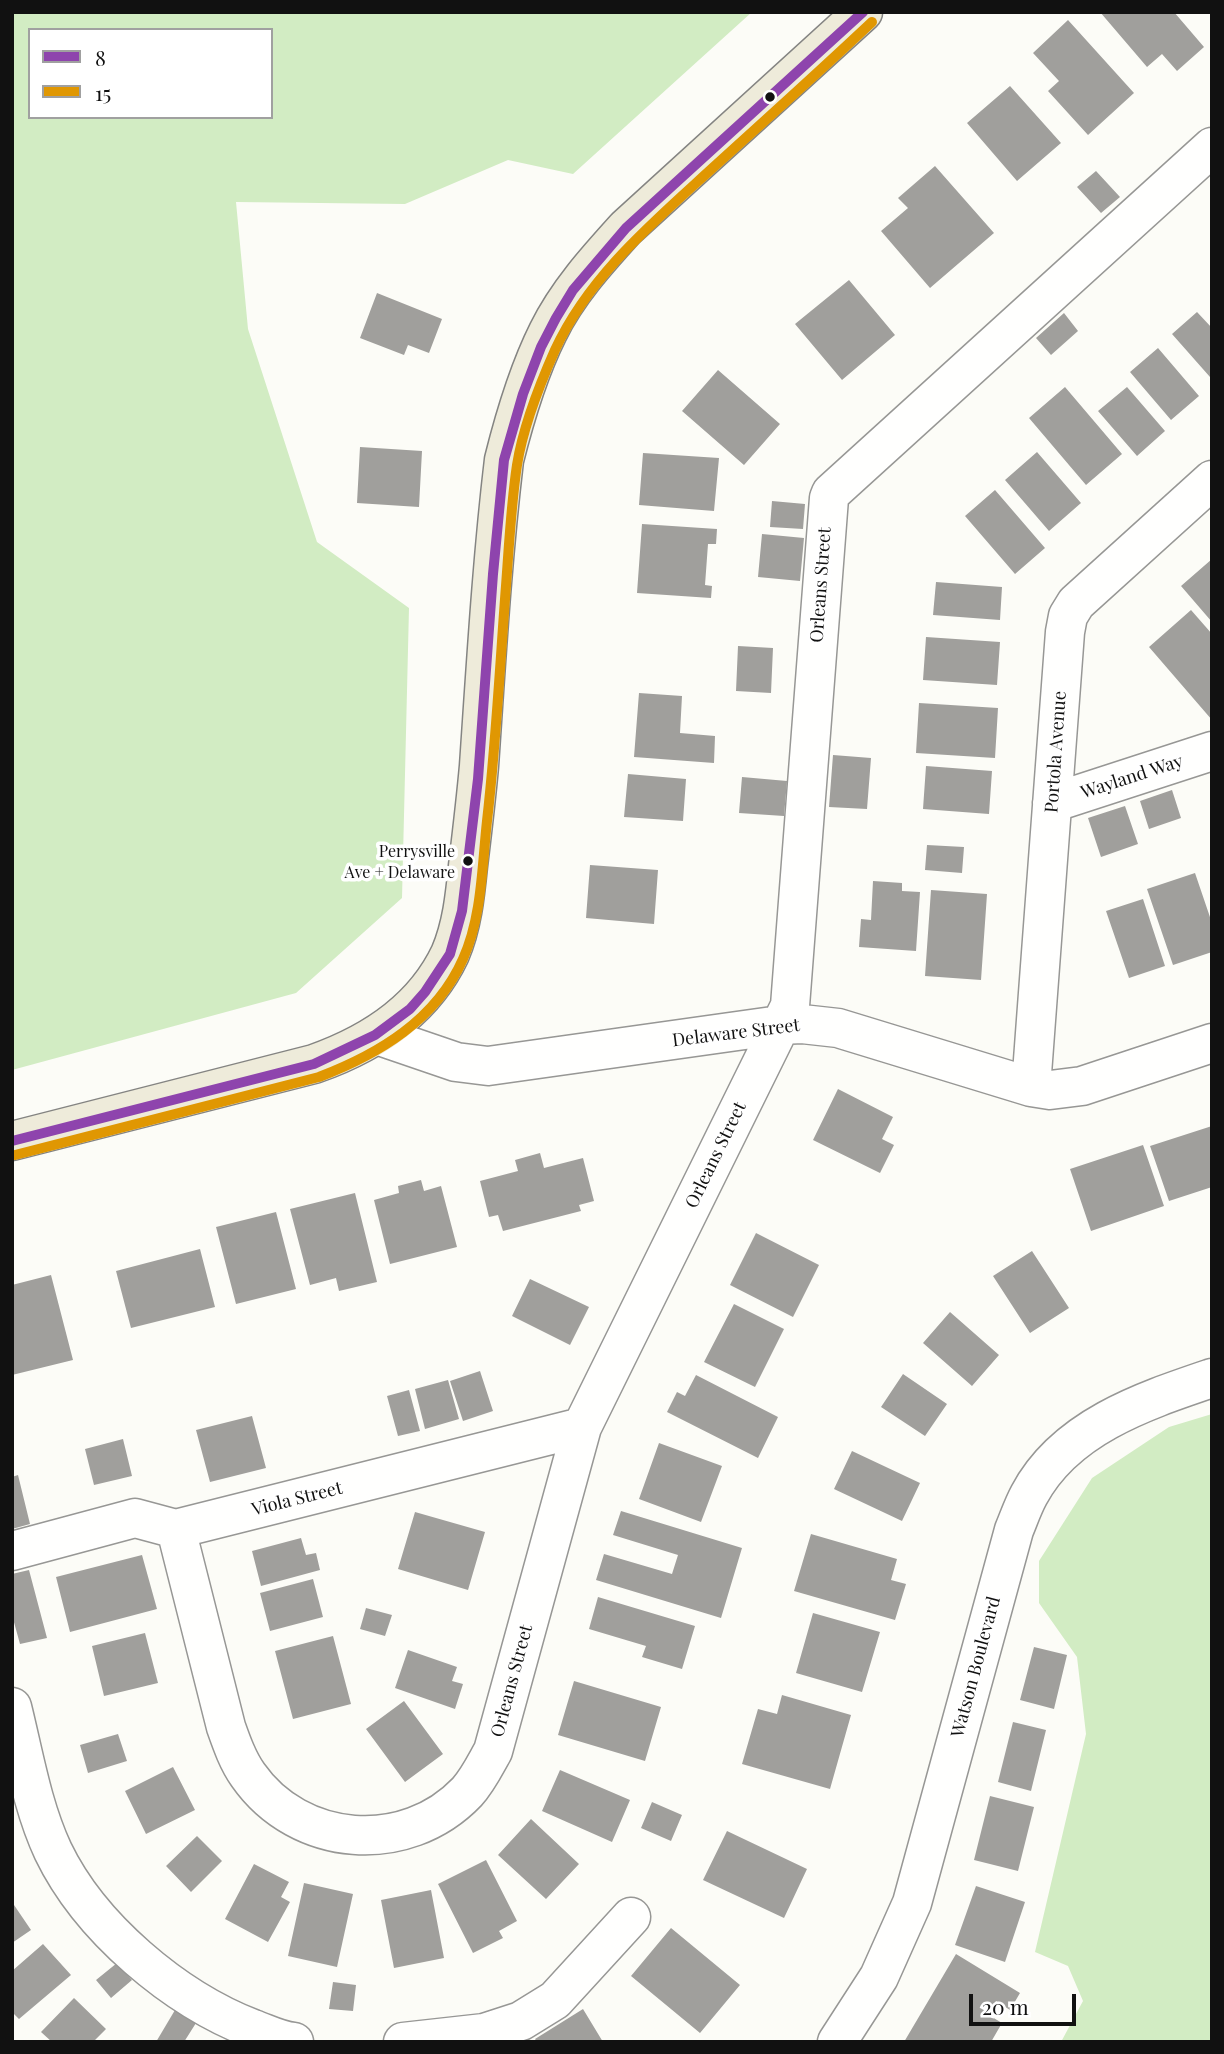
<!DOCTYPE html>
<html>
<head>
<meta charset="utf-8">
<style>
	body { margin:0 }
	#map { position:relative; width:1224px; height:2054px; overflow:hidden; background:#fcfcf7; font-family:"Playfair Display",serif }
	canvas { display:block }
	.frame { position:absolute; inset:0; border:14px solid #111; pointer-events:none }
	.legend { position:absolute; left:28px; top:28px; width:245px; height:91px; box-sizing:border-box; background:#fff; border:2px solid #a0a0a0; margin:0; padding:9px 12px; list-style:none; font-size:21px; color:#111 }
	.legend li { display:flex; align-items:center; gap:14px; height:35px }
	.legend b { width:35px; border:2px solid #a0a0a0 }
	.scale { position:absolute; left:969px; top:1994px; width:107px; height:32px; box-sizing:border-box; border:4px solid #111; border-top:0; padding-left:9px; font-size:21px; line-height:24px; white-space:nowrap; color:#111; -webkit-text-stroke:5px #fff; paint-order:stroke }
</style>
</head>
<body>
<div id="map">
<canvas width="1224" height="2054"></canvas>
<div class="frame"></div>
<ul class="legend">
<li><b style="height:9px;background:#8e44ad"></b>8</li>
<li><b style="height:9px;background:#e09702"></b>15</li>
</ul>
<div class="scale">20 m</div>
</div>
<script>
const context = document.querySelector('canvas').getContext('2d');
context.lineJoin = 'round';
function fill(path, color) { context.fillStyle = color; context.fill(path, 'evenodd'); }
function stroke(path, color, width, dash) { context.strokeStyle = color; context.lineWidth = width; context.lineCap = dash ? 'butt' : 'round'; context.setLineDash(dash || []); context.stroke(path); }
function label(font, color, halo, rows, align = 'center') {
  context.font = font + ' "Playfair Display",serif'; context.lineWidth = 7; context.setLineDash([]); context.textBaseline = 'middle'; context.strokeStyle = halo; context.fillStyle = color; for (const [text, x, y, turn = 0] of rows) {
    context.save(); context.translate(x, y); context.rotate((+turn || 0) * Math.PI / 180); context.textAlign = isNaN(turn) ? turn : align; if (halo) context.strokeText(text, 0, 0); context.fillText(text, 0, 0); context.restore();
  }
}
const forest = new Path2D(`
	M12 12H752L573 174 508 160 405 204 236 202 248 329 317 542 409 608 402 898 296 993 12 1070ZM30 30H271V117H30Z
	M1212 1414V2042H1061L1083 2001 1068 1966 1035 1952 1086 1734 1077 1657 1039 1603V1561L1092 1478 1169 1427Z`);
const building = new Path2D(`
	M1100 12H1174L1204 47 1177 71 1162 54 1147 67Z
	M1068 20 1134 93 1088 135 1048 91 1059 81 1033 53Z
	M1010 86 1061 143 1017 181 967 123Z
	M935 166 994 233 930 288 881 231 908 208 898 198Z
	M1096 171 1120 197 1101 213 1077 187Z
	M849 280 895 335 842 380 795 324Z
	M377 293 442 319 429 353 408 345 404 355 360 338Z
	M1197 312 1212 328 1210 377 1172 334Z
	M1064 313 1078 331 1051 355 1036 338Z
	M1158 348 1199 396 1171 420 1130 372Z
	M718 370 780 424 744 465 682 411Z
	M1065 387 1122 454 1086 485 1029 418Z
	M1127 387 1165 431 1137 456 1098 411Z
	M360 447 422 451 419 507 357 503Z
	M1037 452 1081 503 1049 531 1005 480Z
	M643 453 719 458 714 511 639 505Z
	M995 490 1045 548 1015 574 965 516Z
	M772 501 805 504 803 529 770 527Z
	M642 524 717 529 716 544H708L705 585 712 586 711 598 637 593Z
	M762 534 804 538 800 581 758 577Z
	M1212 559V622L1181 586Z
	M936 582 1002 587 1000 620 933 615Z
	M1191 610 1212 634V720L1149 647Z
	M926 637 1000 642 997 685 923 680Z
	M738 646 773 648 771 693 736 691Z
	M639 693 682 696 680 733 715 736 714 763 634 757Z
	M919 703 998 708 995 758 916 753Z
	M833 755 871 758 867 809 829 807Z
	M926 766 992 771 989 814 923 809Z
	M628 774 686 779 683 821 624 817Z
	M742 777 787 781 784 816 739 813Z
	M1172 790 1181 818 1149 829 1140 801Z
	M1125 806 1138 844 1101 857 1088 818Z
	M927 845 964 847 962 873 925 870Z
	M590 865 658 870 654 924 586 918Z
	M1195 873 1212 923V952L1173 965 1147 889Z
	M873 881 902 883V891L920 892 916 951 859 947 861 919 871 920Z
	M931 890 987 894 981 980 925 976Z
	M1143 899 1165 966 1129 978 1106 911Z
	M838 1089 893 1117 882 1139 894 1145 880 1173 813 1140Z
	M1212 1126V1187L1169 1201 1150 1146Z
	M1143 1145 1164 1206 1091 1231 1070 1169Z
	M540 1153 544 1168 583 1158 594 1201 579 1205 581 1211 503 1231 498 1215 489 1217 480 1181 518 1171 515 1160Z
	M421 1180 424 1191 441 1186 457 1247 390 1264 374 1200 399 1193 398 1186Z
	M355 1193 377 1282 339 1291 336 1278 310 1285 290 1209Z
	M276 1212 296 1289 236 1304 216 1227Z
	M756 1233 819 1265 793 1317 730 1285Z
	M200 1249 215 1307 131 1328 116 1271Z
	M1032 1251 1069 1308 1030 1333 993 1276Z
	M51 1275 73 1360 12 1375V1285Z
	M530 1279 589 1307 570 1345 512 1316Z
	M734 1304 784 1329 755 1387 704 1362Z
	M950 1312 999 1355 972 1386 923 1343Z
	M480 1371 493 1411 463 1421 450 1381Z
	M903 1374 947 1404 925 1436 881 1407Z
	M696 1375 778 1417 758 1458 667 1412 677 1392 685 1396Z
	M448 1380 459 1419 425 1429 415 1389Z
	M409 1390 420 1431 398 1436 387 1396Z
	M252 1416 266 1468 210 1482 196 1430Z
	M123 1439 132 1476 94 1485 85 1449Z
	M659 1443 722 1466 701 1522 639 1499Z
	M852 1451 920 1483 902 1521 834 1489Z
	M18 1475 30 1524 12 1529V1477Z
	M621 1511 742 1548 721 1618 596 1580 604 1554 672 1574 678 1555 613 1535Z
	M415 1512 485 1532 468 1590 398 1569Z
	M811 1534 897 1559 891 1580 906 1584 895 1620 794 1591Z
	M301 1538 306 1555 316 1553 320 1570 261 1586 252 1551Z
	M142 1555 157 1609 70 1632 56 1577Z
	M29 1570 47 1638 20 1644 12 1615V1574Z
	M313 1579 323 1617 270 1631 260 1593Z
	M598 1597 695 1626 682 1669 642 1657 646 1646 589 1629Z
	M366 1608 392 1615 385 1636 360 1629Z
	M813 1613 880 1632 862 1692 796 1673Z
	M145 1633 158 1683 104 1696 92 1646Z
	M333 1636 351 1704 293 1719 275 1651Z
	M1034 1647 1067 1655 1054 1709 1020 1700Z
	M408 1650 457 1667 452 1681 463 1684 455 1709 395 1688Z
	M574 1681 661 1707 645 1761 558 1735Z
	M782 1695 851 1715 830 1789 742 1764 758 1709 777 1714Z
	M404 1701 443 1754 405 1782 366 1729Z
	M1013 1722 1046 1730 1031 1791 998 1782Z
	M118 1734 127 1761 88 1773 80 1745Z
	M173 1767 195 1810 146 1834 125 1791Z
	M560 1770 630 1800 612 1842 542 1811Z
	M990 1796 1034 1807 1018 1871 974 1860Z
	M652 1802 682 1815 671 1841 641 1828Z
	M531 1819 579 1864 546 1899 498 1855Z
	M727 1831 807 1869 784 1918 703 1880Z
	M197 1836 222 1861 191 1892 166 1866Z
	M486 1860 517 1921 499 1931 503 1938 473 1953 438 1884Z
	M254 1864 289 1882 281 1897 290 1902 268 1942 225 1919Z
	M304 1883 353 1894 337 1967 288 1956Z
	M976 1886 1025 1902 1005 1962 955 1945Z
	M431 1890 444 1958 394 1968 381 1900Z
	M12 1902 31 1930 12 1943Z
	M671 1928 740 1985 700 2033 631 1976Z
	M43 1944 71 1975 19 2019 12 2012V1971Z
	M956 1954 1020 1993 1010 2010 996 2001 987 2014 1002 2023 991 2042 967 2040 966 2042H904Z
	M117 1963 132 1980 111 1998 96 1980Z
	M333 1982 356 1985 353 2011 329 2009Z
	M74 1998 106 2029 93 2042H52L41 2032Z
	M583 2009 603 2042H537L535 2039Z
	M175 2010 196 2023 184 2042H156Z`);
const minor = new Path2D(`
	M1052 803 1212 751
	M377 1035 456 1062 488 1066 780 1025 802 1024 838 1028 1031 1087 1050 1090 1082 1086 1212 1043
	M1031 1087 1065 632 1068 616 1076 603 1212 480
	M176 1529 226 1727C232 1744 238 1761 248 1775 299 1848 406 1856 467 1792 478 1780 485 1765 493 1751L582 1427 790 1006 829 498 831 493 1212 147
	M12 1551 135 1518 176 1529 582 1427
	M12 1707C24 1755 32 1806 53 1851 90 1928 175 1999 253 2029 267 2034 280 2041 294 2042
	M403 2042 484 2033 521 2021 555 2000 631 1917
	M837 2042 879 1977 912 1903 1014 1530C1019 1518 1023 1506 1029 1495 1065 1427 1144 1401 1212 1378`);
const major = new Path2D(`
	M12 1141 314 1064C371 1044 423 1011 450 954 462 926 465 896 468 866 472 833 476 800 479 766 486 664 492 561 504 460 515 416 528 372 548 332 567 293 597 260 626 228L863 12`);
const bus1 = new Path2D(`
	M12 1141 314 1064 375 1035 410 1009 425 992 450 954 462 911 478 779 493 574 504 460 523 394 541 347 556 318 573 290 626 228 863 12`);
const bus2 = new Path2D(`
	M15 1155 319 1077C379 1054 436 1020 463 959 482 917 482 866 487 821 496 743 500 664 506 586 509 546 511 505 517 465 523 427 539 386 555 350 590 274 656 220 717 164 769 117 821 70 872 22`);
const markers = [
	[770,97,6,"#111"],
	[468,861,6,"#111"]
];
const busNames = [
	["Perrysville",455,852],
	["Ave + Delaware",455,873]
];
const streetNames = [
	["Orleans Street",821,585,-86],
	["Portola Avenue",1056,752,-86],
	["Wayland Way",1132,777,-18],
	["Delaware Street",736,1033,-7],
	["Orleans Street",716,1155,-64],
	["Viola Street",297,1499,-14],
	["Watson Boulevard",976,1667,-75],
	["Orleans Street",512,1681,-75]
];
fill(forest, '#d2ecc3');
fill(building, '#a09f9c');
stroke(minor, '#979795', 41);
stroke(major, '#848482', 41);
stroke(minor, '#fffffe', 38);
stroke(major, '#eeebda', 38);
stroke(bus1, '#8e44ad', 10);
stroke(bus2, '#e09702', 10);
for (const [x, y, r, color] of markers) { const dot = new Path2D(); dot.arc(x, y, r, 0, 2 * Math.PI); context.fillStyle = color; context.fill(dot); stroke(dot, '#fff', 2.5); }
label('16px', '#111', '#fff', busNames, 'right');
label('18px', '#111', '#fff', streetNames);
</script>
</body>
</html>
